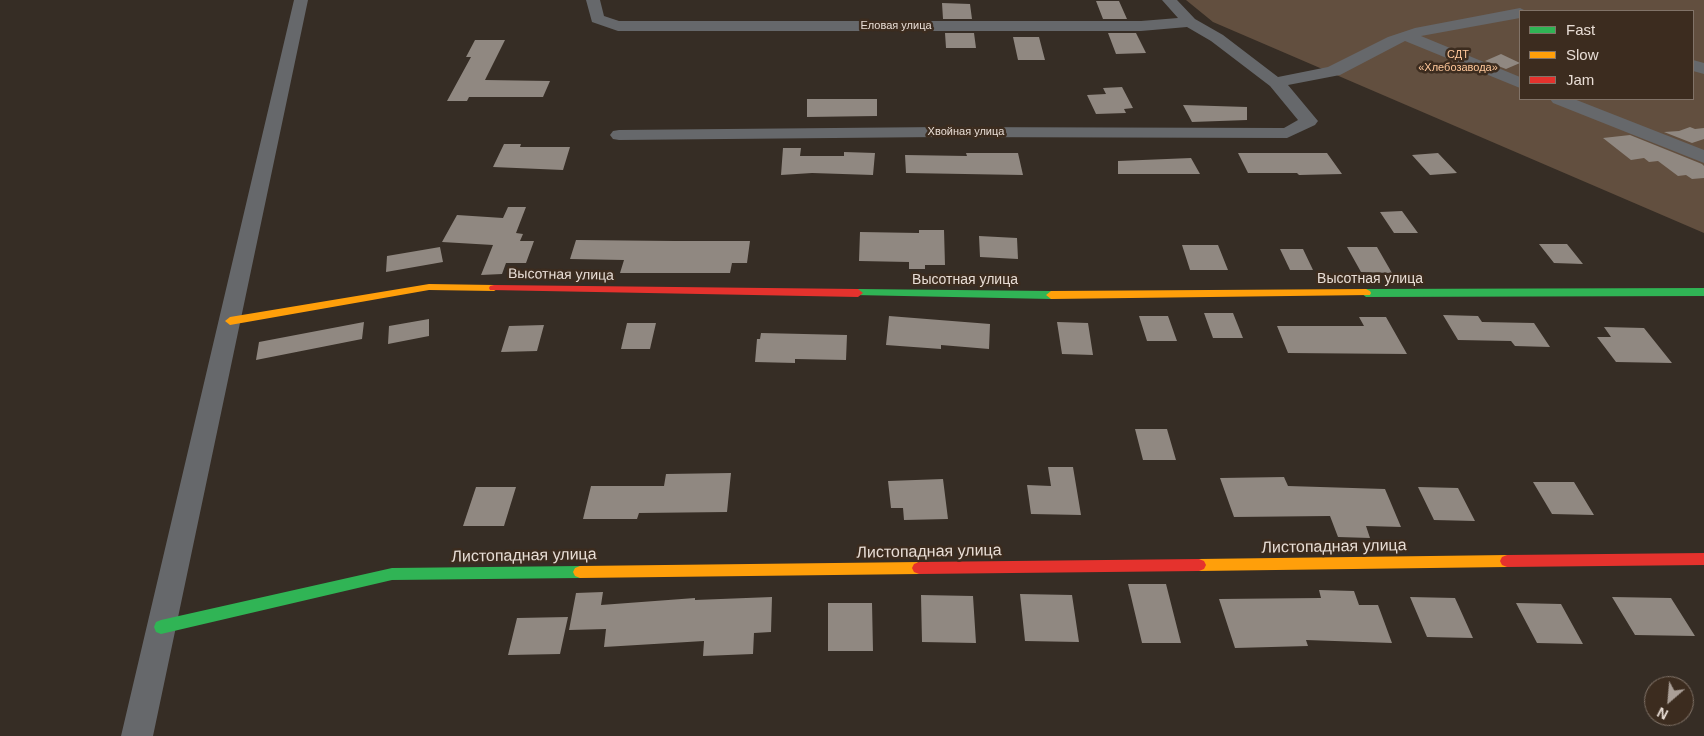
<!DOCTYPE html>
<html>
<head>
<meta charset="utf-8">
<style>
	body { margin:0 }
	#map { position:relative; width:1704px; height:736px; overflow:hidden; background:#362d25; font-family:Helvetica,sans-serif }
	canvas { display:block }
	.legend { position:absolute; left:1519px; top:10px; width:175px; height:90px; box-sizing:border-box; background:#3c2c1f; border:1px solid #817368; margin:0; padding:6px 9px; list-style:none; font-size:15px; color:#e8ddd5 }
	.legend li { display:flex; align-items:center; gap:10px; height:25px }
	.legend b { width:25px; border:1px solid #817368 }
	.north { position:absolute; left:1644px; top:676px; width:50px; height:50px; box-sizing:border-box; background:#3c2c1f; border:1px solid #817368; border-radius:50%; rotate:207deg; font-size:14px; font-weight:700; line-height:20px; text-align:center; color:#e8ddd5 }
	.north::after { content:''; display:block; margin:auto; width:18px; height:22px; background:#aa9f97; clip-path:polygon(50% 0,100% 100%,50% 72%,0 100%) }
</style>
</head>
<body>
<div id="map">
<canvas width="1704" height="736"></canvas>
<ul class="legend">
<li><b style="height:6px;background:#30b455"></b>Fast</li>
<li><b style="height:6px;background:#ff9f0a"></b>Slow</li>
<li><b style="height:6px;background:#e5322d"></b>Jam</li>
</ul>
<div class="north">N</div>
</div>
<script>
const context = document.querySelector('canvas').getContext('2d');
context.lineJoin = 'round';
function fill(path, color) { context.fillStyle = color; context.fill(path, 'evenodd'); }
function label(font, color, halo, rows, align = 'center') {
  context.font = font + ' Helvetica,sans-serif'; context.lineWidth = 5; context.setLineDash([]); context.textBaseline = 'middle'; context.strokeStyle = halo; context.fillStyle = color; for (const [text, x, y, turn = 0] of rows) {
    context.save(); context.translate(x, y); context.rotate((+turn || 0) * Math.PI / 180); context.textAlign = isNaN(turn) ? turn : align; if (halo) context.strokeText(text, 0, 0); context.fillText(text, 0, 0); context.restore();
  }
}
const green = new Path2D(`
	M1186 0H1704V64L1693 61V11H1520V99H1693V64L1704 68V233L1213 22Z`);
const building = new Path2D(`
	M1096 1H1119L1127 19H1103Z
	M942 3 970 4 972 19H943Z
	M945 33H974L976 48H946Z
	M1108 33H1136L1146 53 1116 54Z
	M1013 37H1039L1045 60H1018Z
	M475 40H505L485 80 550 81 543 97H469L467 101H447L471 57H466Z
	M1501 54 1520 63 1506 69 1485 61Z
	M1122 87 1133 108 1124 109 1126 113 1096 114 1087 95 1106 94 1103 88Z
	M807 99H877V116L807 117Z
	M1183 105 1247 107V120L1192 122Z
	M1690 127 1695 129 1704 128V139L1692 143 1664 132 1679 131Z
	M1630 135 1702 164 1704 166V178L1692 179 1686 175 1678 176 1658 161 1649 162 1644 158 1631 160 1603 138Z
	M504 144H521L520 147H570L563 170 493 167Z
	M783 148H801L800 156H844V152L875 153 873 175 812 173 781 175Z
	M966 153H1018L1023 175 906 173 905 155 967 156Z
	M1238 153H1327L1342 174 1299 175 1297 173H1248Z
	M1438 153 1457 173 1430 175 1412 155Z
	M1191 158 1200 174H1118V161Z
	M508 207H526L516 233 523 234 520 241H534L526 263H506L502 274 481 275 493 245 442 242 457 215 503 218Z
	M1402 211 1418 233H1394L1380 212Z
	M919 230H944L945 265H925V269H909V262L859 261 860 232 919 233Z
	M979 236 1017 238 1018 259 980 257Z
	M576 240 675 241H750L747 263H732L730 273H620L624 260 570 259Z
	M1539 244H1567L1583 264 1554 263Z
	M1182 245H1218L1228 270H1190Z
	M440 247 443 262 386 272 387 256Z
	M1347 247H1377L1392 273 1361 272Z
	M1280 249H1303L1313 270H1290Z
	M1204 313H1233L1243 338H1213Z
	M1443 315 1478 316 1482 322 1534 323 1550 347 1515 346 1511 341 1458 340Z
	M889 316 990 324 989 349 941 345V349L886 345Z
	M1139 316H1168L1177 341H1147Z
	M1359 317H1386L1407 354 1288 353 1277 326H1364Z
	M429 319V336L388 344 389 326Z
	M364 322 362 339 256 360 259 342Z
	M1057 322 1088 323 1093 355 1062 354Z
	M627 323H656L650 349H621Z
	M544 325 537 351 501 352 509 326Z
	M1604 327 1644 328 1672 363 1616 362 1597 337H1611Z
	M761 333 847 335 846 360 795 359V363L755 362 757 339H760Z
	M1135 429H1167L1176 460H1143Z
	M1048 467H1073L1081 515 1031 514 1027 485 1051 486Z
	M731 473 727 512 639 513 637 519H583L591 486H664L666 474Z
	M1284 477 1288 486 1385 489 1401 527 1366 526 1370 538 1338 537 1330 516 1234 517 1220 478Z
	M943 479 948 519 904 520 903 508H891L888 481Z
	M1533 482H1574L1594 515 1552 514Z
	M476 487H516L504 526H463Z
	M1418 487 1458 488 1475 521 1434 520Z
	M1128 584H1166L1181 643H1142Z
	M1319 590 1354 591 1359 605H1378L1392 643 1306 640 1308 646 1235 648 1219 599 1321 598Z
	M603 592 601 605 695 598V600L772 597 771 632 754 633 753 654 703 656 704 641 604 647 606 629 569 630 576 593Z
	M1020 594 1072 595 1079 642 1025 641Z
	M921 595 973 596 976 643 922 642Z
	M1410 597 1455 598 1473 638 1427 637Z
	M1612 597 1671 598 1695 636 1635 635Z
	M828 603H872L873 651H828Z
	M1516 603 1561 604 1583 644 1537 643Z
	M568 617 560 654 508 655 517 618Z`);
const street = new Path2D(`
	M294 0H308L153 736H121Z
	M586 0H600L604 16 619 21H1141L1178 18 1162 0H1177L1195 19 1223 35 1278 77 1328 67 1388 37 1415 28 1520 8 1526 11H1520V18L1421 36 1520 77V88L1405 41 1340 75 1288 85 1318 121 1315 125 1287 138 941 137 619 140 613 139 610 135 613 131 619 130 941 127 1284 128 1298 120 1270 86 1211 41 1187 27 1141 31H618L592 22Z
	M1693 60 1704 63V74L1693 71Z
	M1550 99H1574L1704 150V163L1553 103Z`);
const fast = new Path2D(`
	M1704 288V296L1366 297 1361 293 1366 289Z
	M858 289 1051 291 1056 295 1051 299 854 295 853 293Z
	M580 566 585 568 587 572 585 576 580 578 392 580 161 634 156 632 154 627 156 622 161 620 392 568Z`);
const slow = new Path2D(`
	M429 284 494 285 499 288 494 291 429 290 230 325 225 321 230 317Z
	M1366 289 1370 291 1371 293 1370 295 1051 299 1046 295 1051 291Z
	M1507 555 1512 557 1514 561 1512 565 1507 567 1199 571 1194 569 1192 565 1194 561 1199 559Z
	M919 562 924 564 926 568 924 572 919 574 580 578 575 576 573 572 575 568 580 566Z`);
const jam = new Path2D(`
	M494 285 858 289 863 293 858 297 490 290 489 288 490 286Z
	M1704 553V565L1507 567 1502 565 1500 561 1502 557 1507 555Z
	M1199 559 1204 561 1206 565 1204 569 1199 571 919 574 914 572 912 568 914 564 919 562Z`);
const farStreetnames = [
	["Еловая улица",896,26],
	["Хвойная улица",966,132]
];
const farParknames = [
	["СДТ",1458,55],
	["«Хлебозавода»",1458,68]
];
const streetNames = [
	["Высотная улица",561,275,1],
	["Высотная улица",1370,279],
	["Высотная улица",965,280]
];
const nearStreetnames = [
	["Листопадная улица",1334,547,-1],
	["Листопадная улица",929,552,-1],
	["Листопадная улица",524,556,-1]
];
fill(green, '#624f3f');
fill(building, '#908881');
fill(street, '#66686b');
fill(fast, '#30b455');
fill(slow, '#ff9f0a');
fill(jam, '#e5322d');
label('11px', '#e8ddd5', '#3c2c1f', farStreetnames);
label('11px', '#ffc89b', '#3c2c1f', farParknames);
label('14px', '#e8ddd5', '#3c2c1f', streetNames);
label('16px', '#e8ddd5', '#3c2c1f', nearStreetnames);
</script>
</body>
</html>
